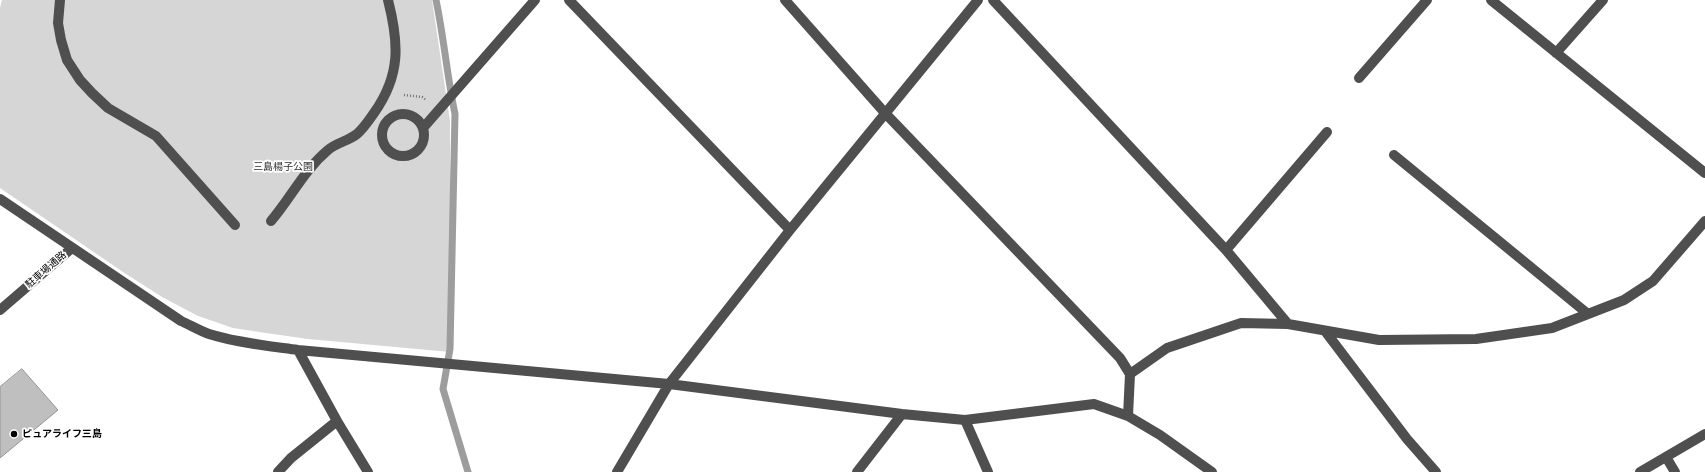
<!DOCTYPE html>
<html>
<head>
<meta charset="utf-8">
<style>
	body { margin:0 }
	canvas { display:block; background:#fff }
</style>
</head>
<body>
<canvas width="1705" height="472"></canvas>
<script>
const context = document.querySelector('canvas').getContext('2d');
context.lineJoin = 'round';
function fill(path, color) { context.fillStyle = color; context.fill(path, 'evenodd'); }
function stroke(path, color, width, dash) { context.strokeStyle = color; context.lineWidth = width; context.lineCap = dash ? 'butt' : 'round'; context.setLineDash(dash || []); context.stroke(path); }
function label(font, color, halo, rows, align = 'center') {
  context.font = font + ' "Open Sans","Noto Sans JP",sans-serif'; context.lineWidth = 3.5; context.setLineDash([]); context.textBaseline = 'middle'; context.strokeStyle = halo; context.fillStyle = color; for (const [text, x, y, turn = 0] of rows) {
    context.save(); context.translate(x, y); context.rotate((+turn || 0) * Math.PI / 180); context.textAlign = isNaN(turn) ? turn : align; if (halo) context.strokeText(text, 0, 0); context.fillText(text, 0, 0); context.restore();
  }
}
const green = new Path2D(`
	M2 0H432L450 121V352L308 339 266 333 233 328 198 316 162 297 123 272 0 188V8Z`);
const stream = new Path2D(`
	M436 0C444 38 447 76 455 114L450 349 443 389 468 472`);
const building = new Path2D(`
	M22 369 58 410 0 458V387Z`);
const path = new Path2D(`
	M404 95 422 97 426 100`);
const minor = new Path2D(`
	M60 0 58 23 61 40 67 60 80 80 92 93 108 108 156 136 235 225
	M569 0 790 230
	M785 0 885 113 1120 358 1130 374 1128 416
	M993 0 1226 250 1288 324
	M1491 0 1705 173
	M1556 53 1603 0
	M1359 78 1427 0
	M382 135a21 21 0 1 1 42 0a21 21 0 1 1-42 0Z
	M423 128 535 0
	M1394 155 1588 314
	M0 199 181 321C190 325 200 331 209 334 238 343 269 346 298 350L669 384 902 414 965 420 1094 404 1128 416 1160 435 1212 472
	M271 221C291 198 303 171 328 150 336 143 348 141 357 134 364 128 369 120 374 113 401 75 399 43 388 0
	M1226 250 1327 132
	M0 310 72 248
	M1325 331 1407 439 1436 472
	M298 350 337 421 368 472
	M1130 374 1167 348 1241 323 1288 324 1379 340 1476 339 1552 328 1624 300 1653 281 1705 221
	M965 420 988 472
	M1666 457 1675 472
	M278 472 291 458 337 421
	M617 472 669 384 790 230 978 0
	M857 472 902 414
	M1640 472 1705 434`);
const markers = [
	[14,434,4,"#000"]
];
const parkNames = [
	["三島楊子公園",283,167]
];
const streetNames = [
	["駐車場通路",46,270,-41]
];
const poiNames = [
	["ピュアライフ三島",22,434]
];
fill(green, '#d6d6d6');
stroke(stream, '#9d9d9d', 7);
fill(building, '#bfbfbf');
stroke(building, '#939393', 1);
stroke(path, '#717171', 2.5, [1, 2]);
stroke(minor, '#4f4f4f', 10);
for (const [x, y, r, color] of markers) { const dot = new Path2D(); dot.arc(x, y, r, 0, 2 * Math.PI); context.fillStyle = color; context.fill(dot); stroke(dot, '#fff', 1.5); }
label('10px', '#2d2d2d', '#fff', parkNames);
label('10px', '#000', '#fff', streetNames);
label('bold 10px', '#000', '#fff', poiNames, 'left');
</script>
</body>
</html>
